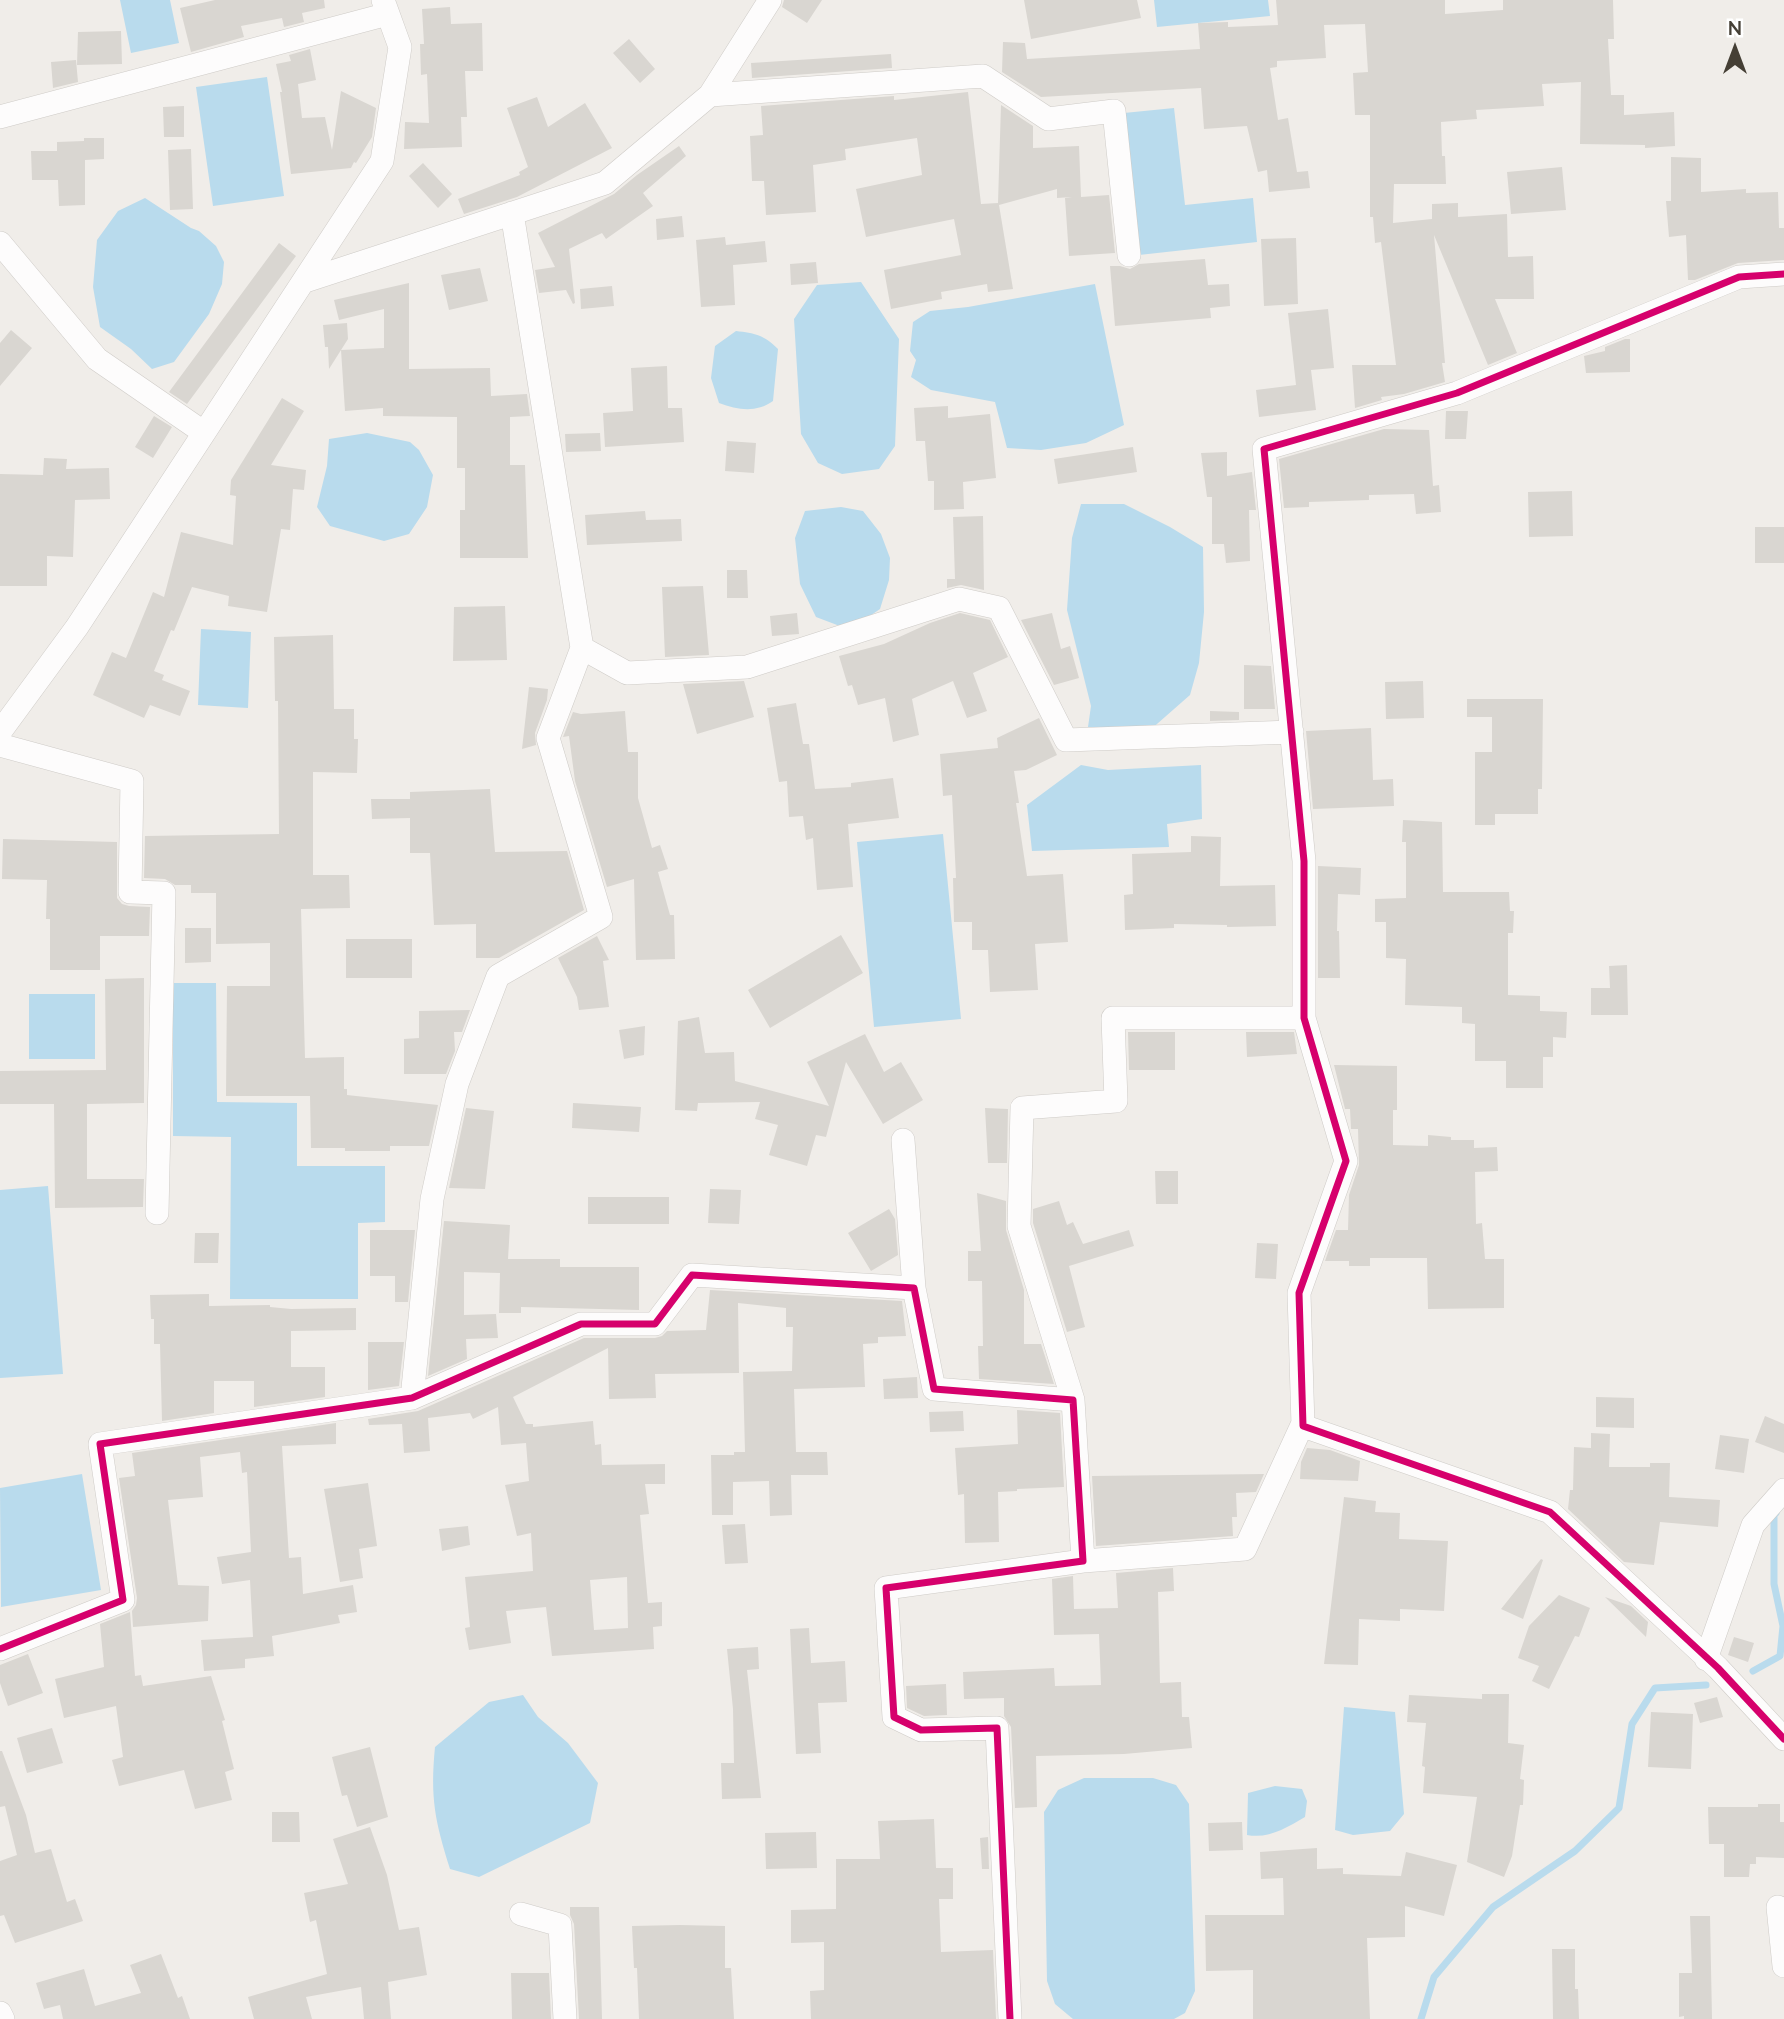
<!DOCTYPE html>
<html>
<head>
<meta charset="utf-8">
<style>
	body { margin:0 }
	#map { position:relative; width:1784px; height:2019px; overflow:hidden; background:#f0ede9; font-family:Mulish,sans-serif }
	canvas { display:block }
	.north { position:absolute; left:1700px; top:14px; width:70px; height:70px; -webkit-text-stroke:5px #fff; paint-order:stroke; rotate:0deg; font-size:19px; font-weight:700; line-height:28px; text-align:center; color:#453f35 }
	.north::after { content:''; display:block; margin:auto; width:24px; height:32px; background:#453f35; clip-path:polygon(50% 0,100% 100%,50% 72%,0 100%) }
</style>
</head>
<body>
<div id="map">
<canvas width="1784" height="2019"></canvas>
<div class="north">N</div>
</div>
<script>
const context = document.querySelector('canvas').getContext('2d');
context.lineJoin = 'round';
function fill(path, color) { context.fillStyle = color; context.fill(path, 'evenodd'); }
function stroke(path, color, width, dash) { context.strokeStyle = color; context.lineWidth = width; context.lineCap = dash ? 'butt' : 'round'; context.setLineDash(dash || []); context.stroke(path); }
const water = new Path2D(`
	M120 0H170L179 43 131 53Z
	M1154 0H1268L1270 16 1157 27Z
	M267 77 284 196 213 206 196 87Z
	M1174 108 1185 205 1253 198 1257 242 1139 255 1124 113Z
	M145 198 191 228 199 231 216 246 224 262 222 284 209 314 174 362 152 369 131 349 100 327 93 287 97 240 118 211Z
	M861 282 899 339 895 446 879 469 842 474 818 463 801 434 794 319 817 285Z
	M1095 284 1124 425 1086 443 1041 450 1007 448 995 402 931 390 911 377 916 360 910 351 913 322 930 311 968 307Z
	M736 331C755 333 764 335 778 349L773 401C756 413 738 410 719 403L711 378 715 346Z
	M367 433 410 442 419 450 433 475 427 507 409 534 384 541 330 526 317 507 327 466 329 439Z
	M1081 504H1124L1170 527 1203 547 1204 612 1199 663 1190 695 1149 731 1088 727 1091 706 1067 610 1072 538Z
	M841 507 863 511 881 534 890 558 889 580 880 609 864 620 845 628 816 617 800 584 795 538 805 511Z
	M201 629 251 632 248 708 198 705Z
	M1081 765 1108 770 1201 765 1202 819 1167 824 1169 847 1032 851 1027 805Z
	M943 834 961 1019 874 1027 857 842Z
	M173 983H216L217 1102 297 1103V1166H385V1222L358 1223V1299H230L231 1137 173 1136Z
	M29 994H95V1059H29Z
	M48 1186 63 1374 0 1378V1190Z
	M82 1474 101 1590 1 1607 0 1488Z
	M523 1695 538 1717 568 1743 598 1783 590 1823 479 1877 450 1869C435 1821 430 1798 435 1747L489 1702Z
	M1344 1707 1395 1712 1404 1814 1390 1831 1353 1835 1335 1830Z
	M1084 1778H1153L1176 1785 1189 1804 1195 1991 1185 2013 1174 2019H1073L1055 2004 1047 1981 1044 1812 1058 1790Z
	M1275 1786 1302 1789 1307 1801 1305 1817C1286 1828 1269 1839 1247 1835L1248 1793Z`);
const stream = new Path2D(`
	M1753 1671 1780 1656 1783 1626 1774 1584V1515L1776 1513
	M1421 2019 1434 1977 1493 1907 1575 1851 1619 1808 1632 1724 1655 1688 1706 1685`);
const building = new Path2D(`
	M215 0H324L325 8 302 13 304 22 284 27 282 18 241 26 244 37 191 52 180 8Z
	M784 0H822L807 23 782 7Z
	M1024 0H1137L1141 18 1031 39Z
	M1276 0H1445V14L1503 10V0H1613L1614 39H1608L1611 95H1624V115L1674 112 1675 146 1645 148V145L1580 144 1581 82 1542 84 1544 106 1476 110 1477 119 1441 122 1442 156H1445L1446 184H1394L1393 223 1432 219V204L1458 203V217L1507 214 1508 257 1533 256 1534 299H1495L1517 353 1488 365 1434 235 1445 363H1442L1445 382 1404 394 1381 397 1382 400 1355 408 1352 365H1396L1381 242 1375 243 1373 217H1370V115H1355L1353 73 1368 72 1365 24 1324 25 1326 58 1277 61V67L1270 68 1278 120 1288 118 1297 172 1308 171 1310 188 1269 192 1267 170 1258 172 1247 126 1204 129 1201 88 1041 97 1002 72 1003 42 1025 43 1027 59 1200 49 1198 23 1228 22V27L1278 25Z
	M450 7 451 24 482 23 483 71H465L467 117H461L462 147 404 149 405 122 429 123 427 74 421 75 420 44H424L422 9Z
	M121 31 122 64 77 65 78 32Z
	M629 39 655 69 640 83 613 53Z
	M310 49 316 80 298 84 302 118 325 117 332 150 341 91 376 108 372 137 356 163 354 162 351 168 291 174 280 92H282L276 64 291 61 289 55Z
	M891 54 892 68 752 78 751 63Z
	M76 60 78 82 53 88 51 62Z
	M968 92 981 204 998 203 1001 105 1033 126V148L1079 146 1081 197 1109 195 1115 253 1069 256 1065 198 1072 197 1057 198V189L999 205 1013 289 988 292 987 284 941 292 942 299 891 309 884 270 961 255 954 219 866 237 856 189 922 175 917 138 845 149 846 160 813 165 816 212 766 215 764 181H752L750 136 763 135 761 106 894 96V100Z
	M537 97 548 127 585 103 612 148 517 197 464 214 458 199 520 175 519 172 528 167 507 108Z
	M184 106V137H164L163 107Z
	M84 138H104V159L85 160V205L59 206 58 180H32L31 151H57V142L84 141Z
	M679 146 686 156 643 193 653 206 606 239 602 233 569 249 575 303 573 304 566 290 539 293 535 270 555 267 538 233 614 194 637 175Z
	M191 149 193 209 170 210 168 150Z
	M1671 157 1701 158V192L1746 189V193L1778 192 1779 228H1784V260L1738 263 1695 280H1688L1686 235 1669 237 1666 201H1671Z
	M423 163 452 194 438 208 409 176Z
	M1562 167 1566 210 1511 214 1507 172Z
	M682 216 684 237 657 240 656 219Z
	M725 237 726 245 765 241 767 262 733 265 735 305 701 307 696 240Z
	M1296 238 1298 304 1264 306 1261 239Z
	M279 243 296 256 187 404 169 392Z
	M1205 259 1208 285 1229 284 1230 306 1210 308 1211 318 1115 326 1110 266H1120L1130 269 1139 264Z
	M816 262 818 283 791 285 790 264Z
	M480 268 488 301 449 310 441 275Z
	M409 283V369L490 368 491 396 527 394 530 416 510 417V465H525L528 558H460V510H465V468H457V417L383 416V408L345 411 341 350 384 348V309L339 320 334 300Z
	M612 286 614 306 581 309 580 289Z
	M1328 309 1334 368 1311 370 1316 410 1259 417 1256 390 1296 385 1288 313Z
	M347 323 348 339 329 369 328 347H325L323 325Z
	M11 330 32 348 0 386V343Z
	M1625 339H1630V372L1586 373 1584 356 1605 351V347Z
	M667 366 668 408H682L684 442 605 447 603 413 633 411 631 368Z
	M282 398 304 411 271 465 306 470 304 490 293 489 290 530 281 529 267 612 228 606 229 596 192 587 174 631 171 630 154 671 164 675 162 680 190 691 180 716 150 705 144 718 93 695 112 652 126 658 153 592 164 597 181 532 233 545 236 496 230 495 231 480Z
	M948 406V418L990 414 996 478 963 482 964 509 934 510V481H928L925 441H916L914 408Z
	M1446 411H1468L1466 439H1445Z
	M154 416 172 427 153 458 135 447Z
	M1384 429 1429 430 1433 486 1439 485 1441 512 1416 514 1414 494 1369 495V500L1309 502V507L1284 508 1279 459Z
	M600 433 601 451 566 452 565 434Z
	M727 441 756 443 754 473 725 471Z
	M1133 447 1137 472 1058 484 1054 459Z
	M1227 452V476L1252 472 1256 510H1249L1250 561 1226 563 1224 544H1212V497H1207L1201 453Z
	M44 458 67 459 66 469 109 468 110 499 75 500 73 557 47 556V586H0V474L43 475Z
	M1572 491 1573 536 1529 537 1528 492Z
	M645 511 646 520 681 519 682 541 587 545 585 515Z
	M983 516 984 590 961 585 947 588V579H955L953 517Z
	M1755 527H1784V563H1755Z
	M727 570H747L748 598H727Z
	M703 586 709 655 665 657 662 587Z
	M505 606 507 660 453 661 454 607Z
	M797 613 799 634 772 636 770 616Z
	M960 613 990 620 1008 657 973 673 987 711 967 718 953 681 912 699 919 735 893 742 885 698 858 705 852 685 848 686 839 656 884 644 930 623Z
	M1052 613 1061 649 1070 646 1079 678 1054 685 1021 620Z
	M333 635 334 709H354V739H358L357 773 313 772V875H349L350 908 301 909 305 1058 344 1057V1089H347V1095L438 1105 429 1146H390V1151H345V1148H311L310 1096H226L227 986H270V943L216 944V893H191V885H175L165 879 144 878 145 836 279 834 278 701H275L274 637Z
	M1244 665 1271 666 1275 709H1244Z
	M744 681 754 717 697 734 683 684Z
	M1423 681 1424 718 1386 719 1385 682Z
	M529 687 548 689 547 700 535 733 536 745 522 749Z
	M1467 699H1543L1542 789H1538V814H1495V825H1475V752H1492V717H1467Z
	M796 703 803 744H809L815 789 851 787V783L893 778 899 818 848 824 853 887 817 890 813 838 806 840 803 816 789 817 787 781 779 782 767 708Z
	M625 711 628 752H638V798L652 848 660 845 668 869 658 872 670 915H674L675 959 636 960 634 879 607 887 575 781 569 736 563 737 573 712 581 714Z
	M1210 711 1239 712V720L1210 721Z
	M1039 718 1057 755 1026 770 1014 771 1019 803H1016L1027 876 1063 874 1068 942 1035 944 1038 990 990 992 988 950H972V922H954L953 878H956L952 795 943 796 940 754 998 748 997 738Z
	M1371 728 1373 780 1393 779 1394 806 1313 809 1306 731Z
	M490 789 495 852 567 851 584 910 499 958H476V924L434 925 430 853H410V818L372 819 371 799H410V792Z
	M1403 820 1442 822 1443 892H1509L1510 911H1514L1513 933H1508V995L1540 996V1011L1567 1012 1566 1038 1553 1037V1057H1543V1088H1506V1061H1475V1024L1462 1023V1007L1405 1005 1406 959 1386 958V922H1375V899L1406 898V842H1402Z
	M1191 836 1221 837 1220 886 1275 885 1276 926 1227 927V925L1174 924V928L1125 930 1124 895 1133 894 1132 854 1191 852Z
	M3 839 117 842V898L122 904 129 906 150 907 149 936H100V970H50V919H46L47 880 2 879Z
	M1318 866 1361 868 1360 895 1338 894 1337 931H1339L1340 978H1318Z
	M185 928H211V962L185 963Z
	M841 935 863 973 770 1028 748 990Z
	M597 936 609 960 603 961 609 1007 579 1010 577 997 558 958Z
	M346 939H412V978H346Z
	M1627 965 1628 1015H1591V988H1610L1609 966Z
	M144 978V1103L87 1104V1179H144L143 1207 55 1208 54 1104H0V1071L106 1070 105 979Z
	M470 1010 462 1032H454L455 1051 446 1074H404V1039L419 1038V1011Z
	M699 1017 705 1053 734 1052 735 1081 829 1106 807 1062 865 1034 884 1072 901 1062 923 1100 883 1124 846 1062 826 1137 816 1135 807 1166 769 1155 778 1125 755 1119 760 1102 698 1103 697 1111 675 1110 678 1021Z
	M645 1026 644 1055 624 1059 619 1030Z
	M1128 1032H1175V1070H1129Z
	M1246 1032H1294L1297 1054 1247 1057Z
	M1334 1065 1397 1066V1110H1393V1145L1428 1146V1135L1451 1137V1140H1474V1148L1497 1147 1498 1171 1475 1172 1476 1224 1482 1223 1485 1259H1504V1308L1428 1309 1427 1258H1370V1266H1349V1261H1325L1336 1230H1348L1349 1195 1359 1165 1358 1129H1351L1350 1109H1345Z
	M573 1103 641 1107 639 1132 572 1128Z
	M466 1108 494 1111 485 1189 449 1188Z
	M985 1108 1008 1109 1007 1163H988Z
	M1155 1171H1178V1204H1156Z
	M710 1189 741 1190 739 1224 708 1223Z
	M977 1193 1006 1201V1230L1024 1290V1344H1041L1054 1384 979 1379 978 1346H983L982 1281H968V1251H981Z
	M588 1197H669V1224H588Z
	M1059 1201 1067 1225 1073 1222 1083 1244 1129 1230 1134 1246 1069 1266 1085 1327 1067 1332 1033 1223V1209Z
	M889 1209 895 1219 898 1255 871 1271 848 1233Z
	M444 1221 510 1225 508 1259H560V1267H639V1310L521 1307V1313H499L500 1273 464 1272V1315L496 1314 498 1338 466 1339 467 1359 428 1376Z
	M370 1230H415L408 1302H395V1276H370Z
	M195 1233H219L218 1263H194Z
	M1257 1243 1278 1244 1276 1279 1255 1278Z
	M710 1290 902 1301 906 1336 878 1337V1343L863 1344 865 1387 794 1389 796 1452H827L828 1475H791L792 1515 770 1516 769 1481 733 1482V1515H712L711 1455H734V1452H745L743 1372 792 1371 793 1327H786V1308L738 1303 739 1373 655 1374 656 1398 609 1399 608 1348 513 1397 526 1424H533V1427L593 1421 595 1445 601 1444 602 1465 665 1464V1484H645L649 1514 640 1515 648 1603 662 1602V1626L653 1627 654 1649 552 1656 546 1607 506 1611 511 1643 469 1650 465 1628 470 1627 465 1577 533 1571 531 1533 517 1536 505 1485 529 1481 526 1443 501 1445 498 1407 473 1419 470 1413 428 1418 430 1451 404 1453 402 1424 369 1425 368 1419 418 1411 584 1338H655L662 1336 667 1331 706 1330ZM627 1577 628 1628 594 1630 590 1580Z
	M209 1294V1306L270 1305V1307L291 1309 356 1308V1330L291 1331V1367H325V1397L254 1407V1381H214V1413L162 1421 160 1344H154V1319H151L150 1295Z
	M368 1342H404L399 1386 368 1390Z
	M917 1377 918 1398 884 1399 883 1379Z
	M1596 1397 1634 1398V1428L1596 1427Z
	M1017 1410 1060 1413 1064 1487 1017 1489V1491L998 1492 999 1542 965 1543 964 1494 958 1495 955 1448 1018 1444Z
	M963 1411 964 1431 930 1432 929 1412Z
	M1765 1416 1784 1424V1453L1755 1442Z
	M336 1423V1444L282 1446 289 1558 301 1557 303 1594 353 1585 357 1612 338 1615 340 1623 272 1636 274 1656 245 1659V1668L204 1671 201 1640 253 1637 250 1580 222 1584 217 1557 251 1552 247 1472 242 1473 240 1452 200 1457 203 1497 168 1500 178 1585 209 1586 208 1621 133 1627 132 1611 136 1605 137 1598 119 1478 135 1476 132 1453Z
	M1591 1433 1610 1434 1609 1467H1650V1463H1670L1669 1497 1720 1500 1718 1527 1660 1522 1654 1565 1624 1562 1568 1509 1570 1490H1573L1574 1447 1591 1448Z
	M1720 1435 1749 1439 1744 1473 1715 1469Z
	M1307 1448 1330 1450 1360 1461 1358 1481 1300 1479 1301 1462Z
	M1264 1474 1256 1492 1236 1493 1237 1517H1232L1233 1536 1096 1546 1092 1476Z
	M368 1483 377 1546 359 1549 363 1578 340 1582 324 1489Z
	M1344 1497 1376 1501 1375 1512 1400 1513 1399 1539 1448 1541 1444 1611 1400 1609V1621L1359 1619 1358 1665 1324 1664Z
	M745 1524 748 1563 725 1564 722 1525Z
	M468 1526 470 1545 442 1551 439 1529Z
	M1541 1559 1543 1560 1523 1619 1501 1609Z
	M1173 1568 1174 1591 1158 1592 1160 1683 1181 1682 1182 1717H1189L1192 1748 1124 1754 1036 1756 1037 1807 1015 1808 1011 1727 1004 1716V1698L964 1699 963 1672 1054 1668 1055 1686 1101 1685 1099 1634 1054 1635 1052 1579 1073 1576 1074 1609 1118 1608 1116 1573Z
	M1559 1595 1590 1608 1579 1637 1575 1636 1549 1689 1532 1681 1539 1666 1518 1658 1529 1626Z
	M1605 1597 1631 1606 1648 1622 1646 1637Z
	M130 1612 135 1676 141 1675 143 1686 211 1676 225 1720 222 1721 234 1769 225 1772 232 1800 195 1809 184 1770 119 1786 112 1760 123 1757 116 1706 64 1718 55 1679 104 1667 100 1624Z
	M809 1628 811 1663 845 1661 847 1702 818 1703 821 1753 796 1754 790 1629Z
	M1734 1637 1754 1643 1748 1662 1728 1655Z
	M758 1647 759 1669 747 1670 761 1798 722 1799 721 1763H734L733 1709 727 1649Z
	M28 1654 43 1693 8 1706 0 1683V1665Z
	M946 1684 947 1715 924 1716 907 1708 906 1686Z
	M1482 1694H1509L1508 1743 1524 1745 1520 1779 1524 1780 1523 1805H1520L1512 1856 1504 1877 1467 1862 1477 1797 1423 1793 1425 1767 1422 1766 1426 1723 1407 1722 1409 1695 1482 1699Z
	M1717 1697 1723 1717 1700 1723 1694 1703Z
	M1651 1712 1693 1714 1691 1769 1648 1767Z
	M52 1728 63 1763 27 1773 17 1738Z
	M370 1747 388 1817 357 1827 347 1795 342 1796 332 1757Z
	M0 1751H2L26 1815 35 1853 51 1849 67 1902 75 1899 83 1921 15 1943 4 1915 0 1916V1861L17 1855 5 1806 0 1807Z
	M1758 1804H1780V1822H1784V1858L1756 1857V1864H1750L1749 1877H1724V1844H1709L1708 1807H1758Z
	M272 1812H299L300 1842H272Z
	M934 1819 936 1868H953V1899H939L941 1952 993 1950 996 2019H811L810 1991 824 1990V1942L791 1943V1910L836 1909V1859H880L878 1821Z
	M1242 1822 1243 1850 1209 1851 1208 1823Z
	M370 1827 387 1875 399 1930 419 1927 427 1975 388 1982 391 2019H364L361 1987 306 1997 312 2019H254L248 1997 327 1974 316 1920 310 1922 304 1893 348 1884 333 1839Z
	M816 1832 817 1868 766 1869 765 1833Z
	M988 1837 989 1869H982L980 1838Z
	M1317 1848V1869L1343 1868V1874L1401 1876 1406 1852 1457 1865 1444 1916 1405 1906V1937L1367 1938 1370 2019H1253V1970L1206 1971 1205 1915H1284L1283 1878 1261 1879 1260 1852Z
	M570 1907H599L602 2019H579L574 1924 570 1915Z
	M1690 1916H1710L1712 2019H1684V2016L1679 2017V1973H1692Z
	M680 1925 725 1926V1968H731L734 2019H639L637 1968H634L632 1926Z
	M1552 1949H1575V1989H1578L1579 2019H1553Z
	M161 1954 178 1998 182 1996 190 2019H63L60 2005 44 2009 36 1983 84 1969 95 2006 141 1993 130 1965Z
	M511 1973H549L551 2019H512Z`);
const minor = new Path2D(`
	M710 95 983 76 1048 119 1114 111 1129 255
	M0 117 388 14
	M0 243 97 359 203 432
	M1784 274 1739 277 1457 393 1264 449 1304 861V1018L1346 1161 1299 1293 1303 1426 1550 1512 1718 1668 1784 1739
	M305 281 605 183 710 95 770 0
	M582 648 627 673 747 667 959 599 999 608 1066 740 1292 732
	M0 732 77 627 382 161 400 47 383 0
	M0 745 132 781 130 892 164 893 157 1213
	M903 1140 914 1288
	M412 1398 432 1199 457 1084 498 976 601 917 548 738 582 648 512 213
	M1073 1400 1019 1226 1022 1108 1116 1101 1113 1018H1304
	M1083 1561 1245 1549 1303 1423
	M0 1649 123 1600 100 1444 412 1398 581 1324H655L692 1275 914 1288 934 1389 1073 1400 1083 1561 886 1588 894 1717 921 1730 997 1728 1010 2019
	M1706 1659 1753 1525 1784 1490
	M1778 1907 1784 1966
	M521 1914 560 1925 565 2019
	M0 2013 3 2019`);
const cycleway = new Path2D(`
	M1784 274 1739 277 1457 393 1264 449 1304 861V1018L1346 1161 1299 1293 1303 1426 1550 1512 1718 1668 1784 1739
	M0 1649 123 1600 100 1444 412 1398 581 1324H655L692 1275 914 1288 934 1389 1073 1400 1083 1561 886 1588 894 1717 921 1730 997 1728 1010 2019`);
fill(water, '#b9dbed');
stroke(stream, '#b9dbed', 7);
fill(building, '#d9d6d1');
stroke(minor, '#cecbc7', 24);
stroke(minor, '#fdfcfc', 23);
stroke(cycleway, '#d6006c', 7);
</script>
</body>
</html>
